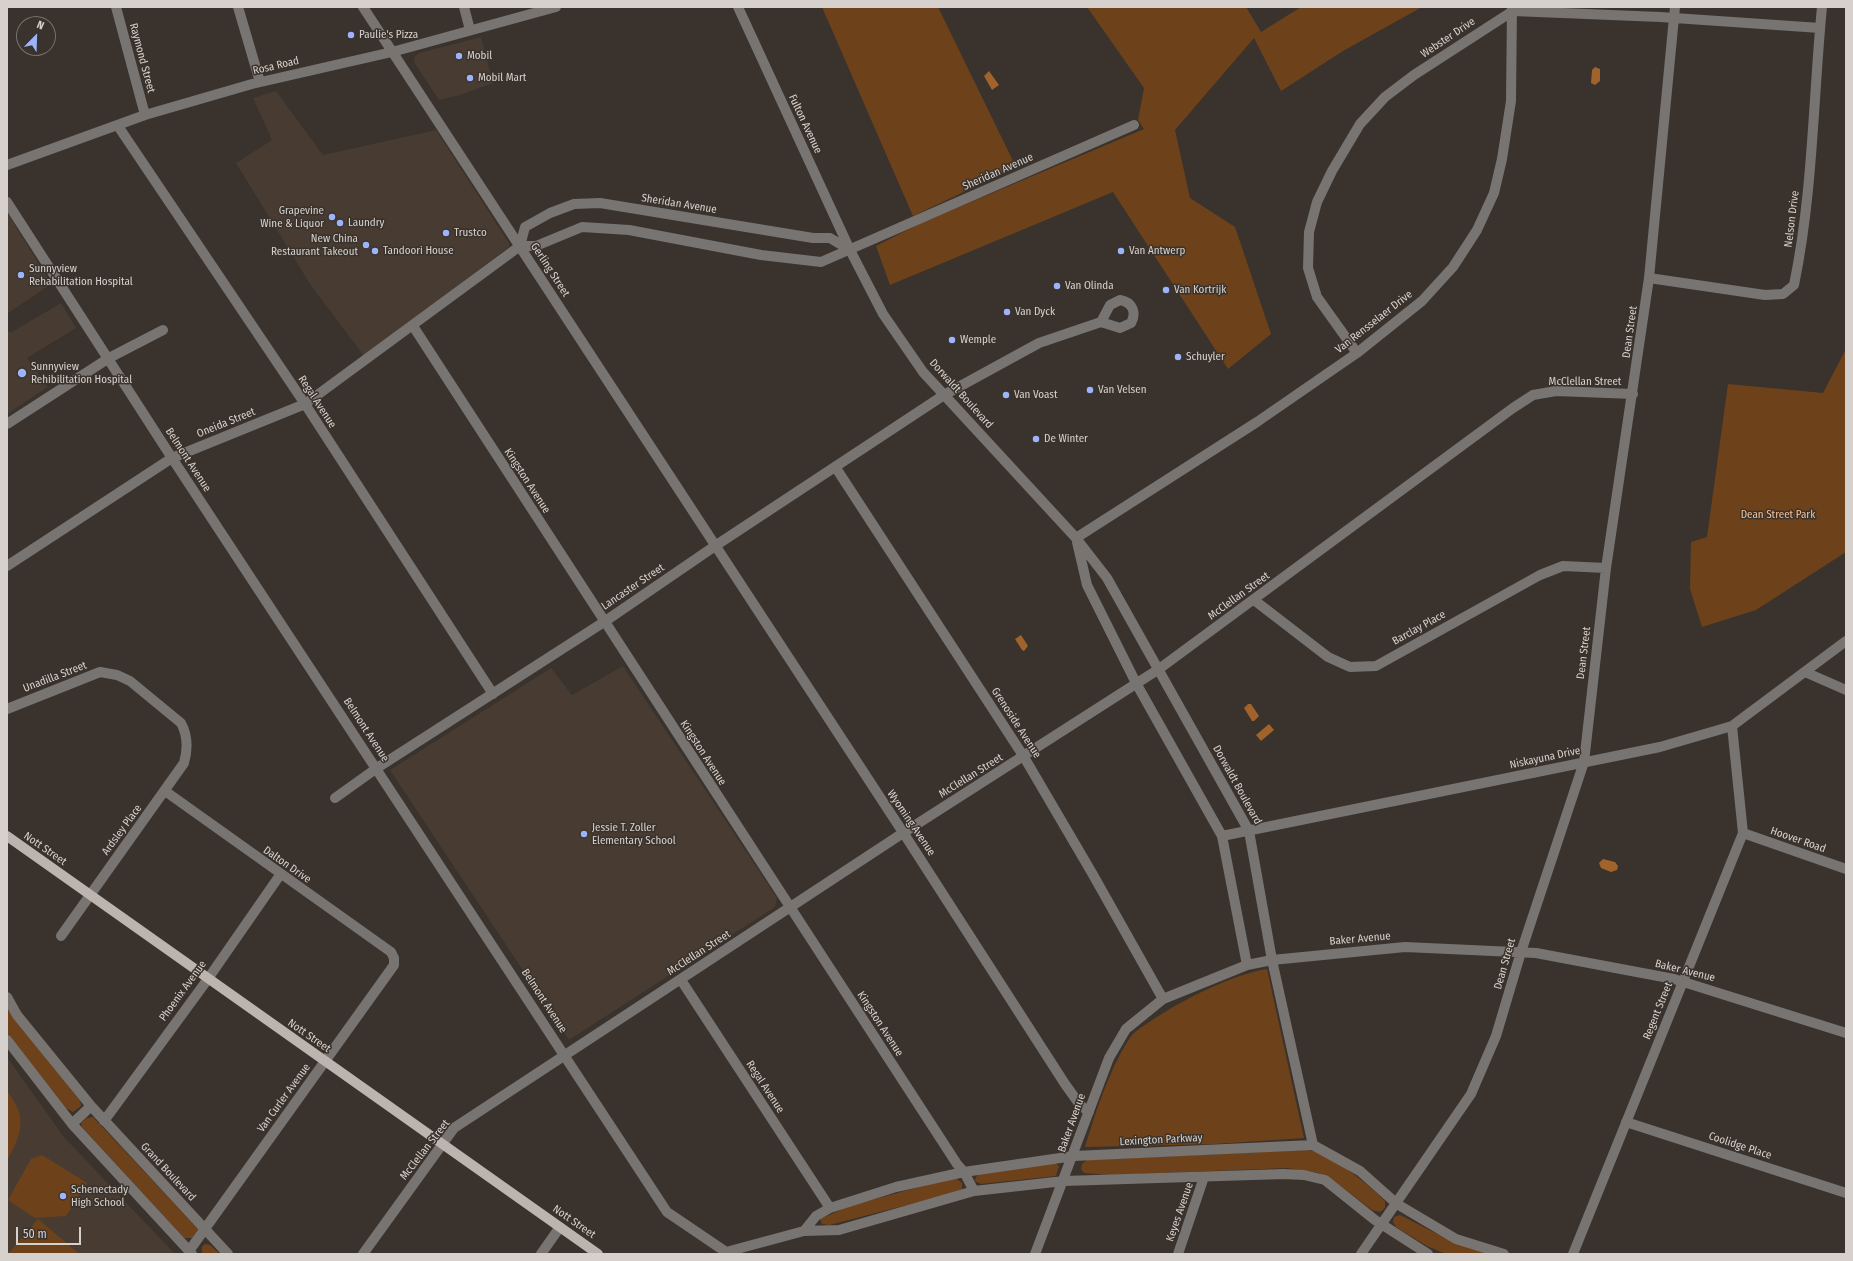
<!DOCTYPE html>
<html>
<head>
<meta charset="utf-8">
<style>
	body { margin:0 }
	#map { position:relative; width:1853px; height:1261px; overflow:hidden; background:#3a322c; font-family:"Fira Sans Condensed",sans-serif }
	canvas { display:block }
	.frame { position:absolute; inset:0; border:8px solid #d6d1cd; pointer-events:none }
	.north { position:absolute; left:16px; top:16px; width:40px; height:40px; box-sizing:border-box; background:#3a322c; border:1px solid #78726c; border-radius:50%; rotate:23deg; font-size:11px; font-weight:700; line-height:16px; text-align:center; color:#d6d1cd }
	.north::after { content:''; display:block; margin:auto; width:14px; height:18px; background:#9db4fd; clip-path:polygon(50% 0,100% 100%,50% 72%,0 100%) }
	.scale { position:absolute; left:16px; top:1227px; width:65px; height:18px; box-sizing:border-box; border:2px solid #d6d1cd; border-top:0; padding-left:5px; font-size:12px; line-height:14px; white-space:nowrap; color:#d6d1cd; -webkit-text-stroke:3px #3a322c; paint-order:stroke }
</style>
</head>
<body>
<div id="map">
<canvas width="1853" height="1261"></canvas>
<div class="frame"></div>
<div class="north">N</div>
<div class="scale">50 m</div>
</div>
<script>
const context = document.querySelector('canvas').getContext('2d');
context.lineJoin = 'round';
function fill(path, color) { context.fillStyle = color; context.fill(path, 'evenodd'); }
function stroke(path, color, width, dash) { context.strokeStyle = color; context.lineWidth = width; context.lineCap = dash ? 'butt' : 'round'; context.setLineDash(dash || []); context.stroke(path); }
function label(font, color, halo, rows, align = 'center') {
  context.font = font + ' "Fira Sans Condensed",sans-serif'; context.lineWidth = 3; context.setLineDash([]); context.textBaseline = 'middle'; context.strokeStyle = halo; context.fillStyle = color; for (const [text, x, y, turn = 0] of rows) {
    context.save(); context.translate(x, y); context.rotate((+turn || 0) * Math.PI / 180); context.textAlign = isNaN(turn) ? turn : align; if (halo) context.strokeText(text, 0, 0); context.fillText(text, 0, 0); context.restore();
  }
}
const built = new Path2D(`
	M481 37 493 83 460 95 439 100 414 62 415 56 419 53Z
	M276 91 323 155 436 130 509 243V247L364 356 310 284 236 163 272 140 253 98Z
	M7 212 51 284 7 314Z
	M61 303 76 328 27 358 48 387 7 414V329L10 333Z
	M623 666 777 898 775 907 569 1040 390 770 551 668 572 695Z
	M7 1057 64 1137 175 1254H7Z`);
const green = new Path2D(`
	M822 7H938L1016 167 913 216Z
	M1087 7H1246L1261 32 1301 7H1422L1343 51 1281 91 1254 38 1175 130 1190 198 1235 227 1271 334 1228 369 1113 192 890 285 876 246 919 224 1144 129 1138 120 1144 88Z
	M1846 349V552L1756 610 1702 627 1690 589 1691 542 1707 537 1728 384 1823 393Z
	M1267 969 1304 1138 1215 1144 1085 1147C1095 1114 1112 1061 1133 1034 1137 1030 1143 1026 1148 1023 1178 1002 1230 975 1267 969Z
	M7 1004 17 1021 80 1101 81 1106 73 1112 66 1108 7 1033Z
	M7 1091C28 1118 22 1133 7 1161Z
	M93 1117 198 1229 192 1238H184L82 1127 81 1123 87 1118Z
	M1306 1150C1310 1151 1315 1151 1319 1152 1334 1157 1374 1189 1385 1201V1208L1380 1212 1372 1210 1334 1181 1319 1173 1287 1168 1111 1175 1084 1173 1081 1169 1082 1164 1087 1160Z
	M42 1155 87 1183 66 1216 35 1218 8 1200 31 1159Z
	M1055 1163 1059 1166 1056 1176 981 1184 975 1181 976 1177 980 1173Z
	M948 1179H957L962 1183V1189L958 1192 829 1225 822 1224 820 1219 850 1206Z
	M1400 1215 1447 1239 1488 1254H1446L1427 1246 1396 1227 1393 1222 1394 1217Z
	M38 1219 79 1254H8Z
	M205 1244 210 1245 220 1254H202V1247Z`);
const water = new Path2D(`
	M1595 67 1600 69V81L1595 85 1591 83 1592 70Z
	M989 71 999 85 992 90 984 76Z
	M1021 635 1028 646 1024 651 1022 650 1015 639Z
	M1248 704H1251L1259 716 1254 721H1252L1244 708Z
	M1269 724 1274 730 1261 741 1256 735Z
	M1603 859 1615 862 1618 866 1617 870 1611 872 1601 868 1599 863Z`);
const minor = new Path2D(`
	M116 7 145 115
	M238 7 260 82
	M363 7 908 840 1065 1084 1080 1105 1089 1112
	M464 7 470 30
	M738 7 850 250 883 314 923 372 1076 538 1107 578 1249 831 1272 960 1313 1145
	M118 126 305 404 493 694
	M7 165 145 115 252 84 392 52 556 7
	M7 202 172 458 667 1212 726 1252
	M520 246 525 227 550 213 574 204 600 203 813 238H830L850 250
	M1649 278 1765 295 1783 294 1794 285C1813 193 1813 100 1822 7
	M1120 300C1132 302 1137 312 1131 323L1120 328 1101 322 1110 305Z
	M413 326 957 1164 964 1172 974 1191
	M1357 353 1317 297 1308 268 1309 232 1317 202 1332 171 1360 124 1385 97 1414 75 1513 11 1660 17 1820 28
	M7 424 109 358 163 330
	M836 468 1024 757 1092 873 1163 999
	M1076 538 1257 422 1357 353 1422 301 1453 267 1477 230 1494 193 1502 159 1511 101 1512 7
	M1077 542 1087 585 1136 683 1222 836 1247 965
	M7 566 172 458 305 404 520 246H536L582 227 629 230 761 255 821 262 1134 125
	M1254 600 1328 657 1350 667 1376 666 1540 575 1563 566 1606 568
	M1805 672 1846 690
	M7 709 100 672 117 675 130 681 181 723C188 736 188 749 184 763L61 936
	M165 791 391 952 394 958V965L189 1251
	M335 798 377 768 604 622 715 546 944 395 1039 343 1101 322
	M1743 833 1846 869
	M1222 836 1660 747 1732 726 1846 641
	M681 980 830 1208
	M7 997 17 1015 91 1106 228 1254
	M7 1040 72 1124 192 1254
	M104 1121 205 983 280 875
	M1626 1122 1846 1193
	M72 1124 91 1106
	M804 1231 816 1216 830 1208 896 1187 964 1172 1074 1156 1313 1145 1360 1171 1397 1204 1456 1239 1504 1254
	M363 1254 454 1128 903 833 1159 669 1513 408 1533 395 1556 391 1633 394
	M541 1254 560 1227
	M723 1254 726 1252 804 1231 839 1230 974 1191 1064 1181 1284 1174 1304 1175 1325 1180 1375 1220 1428 1254
	M1035 1254 1109 1058 1126 1029 1163 999 1247 965 1272 960 1405 947 1536 953 1674 979 1846 1033
	M1178 1254 1204 1177
	M1361 1254 1471 1094 1496 1036 1521 952 1584 762 1606 568 1649 278 1675 7
	M1573 1254 1743 833 1732 726`);
const major = new Path2D(`
	M7 836 598 1254`);
const markers = [
	[351,35,4,"#9db4fd"],
	[459,56,4,"#9db4fd"],
	[470,78,4,"#9db4fd"],
	[332,217,4,"#9db4fd"],
	[340,223,4,"#9db4fd"],
	[446,233,4,"#9db4fd"],
	[366,245,4,"#9db4fd"],
	[375,251,4,"#9db4fd"],
	[1121,251,4,"#9db4fd"],
	[21,275,4,"#9db4fd"],
	[1057,286,4,"#9db4fd"],
	[1166,290,4,"#9db4fd"],
	[1007,312,4,"#9db4fd"],
	[952,340,4,"#9db4fd"],
	[1178,357,4,"#9db4fd"],
	[22,373,5,"#9db4fd"],
	[1090,390,4,"#9db4fd"],
	[1006,395,4,"#9db4fd"],
	[1036,439,4,"#9db4fd"],
	[584,834,4,"#9db4fd"],
	[63,1196,4,"#9db4fd"]
];
const poiNames = [
	["Paulie's Pizza",359,35],
	["Mobil",467,56],
	["Mobil Mart",478,78],
	["Grapevine",324,211,"right"],
	["Wine & Liquor",324,224,"right"],
	["Laundry",348,223],
	["Trustco",454,233],
	["New China",358,239,"right"],
	["Restaurant Takeout",358,252,"right"],
	["Tandoori House",383,251],
	["Van Antwerp",1129,251],
	["Sunnyview",29,269],
	["Rehabilitation Hospital",29,282],
	["Van Olinda",1065,286],
	["Van Kortrijk",1174,290],
	["Van Dyck",1015,312],
	["Wemple",960,340],
	["Schuyler",1186,357],
	["Sunnyview",31,367],
	["Rehibilitation Hospital",31,380],
	["Van Velsen",1098,390],
	["Van Voast",1014,395],
	["De Winter",1044,439],
	["Jessie T. Zoller",592,828],
	["Elementary School",592,841],
	["Schenectady",71,1190],
	["High School",71,1203]
];
const streetNames = [
	["Webster Drive",1448,38,-34],
	["Raymond Street",142,58,75],
	["Rosa Road",276,66,-13],
	["Fulton Avenue",805,124,65],
	["Sheridan Avenue",998,172,-24],
	["Sheridan Avenue",679,204,9],
	["Nelson Drive",1792,219,-83],
	["Gerling Street",550,270,57],
	["Van Rensselaer Drive",1374,322,-38],
	["Dean Street",1630,332,-82],
	["McClellan Street",1585,382],
	["Dorwaldt Boulevard",961,394,48],
	["Regal Avenue",317,402,57],
	["Oneida Street",226,423,-22],
	["Belmont Avenue",188,460,57],
	["Kingston Avenue",527,481,57],
	["Lancaster Street",633,587,-34],
	["McClellan Street",1239,596,-36],
	["Barclay Place",1419,628,-29],
	["Dean Street",1584,653,-83],
	["Unadilla Street",55,677,-21],
	["Grenoside Avenue",1016,723,57],
	["Belmont Avenue",366,730,57],
	["Kingston Avenue",703,753,57],
	["Niskayuna Drive",1545,758,-12],
	["McClellan Street",971,776,-32],
	["Dorwaldt Boulevard",1237,785,61],
	["Wyoming Avenue",911,823,56],
	["Ardsley Place",122,830,-54],
	["Hoover Road",1798,840,19],
	["Nott Street",45,849,35],
	["Dalton Drive",287,865,35],
	["Baker Avenue",1360,939,-5],
	["McClellan Street",699,953,-33],
	["Dean Street",1505,964,-74],
	["Baker Avenue",1685,971,14],
	["Phoenix Avenue",183,991,-54],
	["Belmont Avenue",544,1001,57],
	["Regent Street",1658,1011,-68],
	["Kingston Avenue",880,1024,57],
	["Nott Street",309,1036,35],
	["Regal Avenue",765,1087,57],
	["Van Curler Avenue",284,1098,-54],
	["Baker Avenue",1072,1123,-70],
	["Lexington Parkway",1161,1140,-3],
	["Coolidge Place",1740,1146,18],
	["McClellan Street",425,1150,-52],
	["Grand Boulevard",168,1172,47],
	["Keyes Avenue",1180,1212,-71],
	["Nott Street",574,1222,35]
];
const parkNames = [
	["Dean Street Park",1778,515]
];
fill(built, '#483b31');
fill(green, '#6d421b');
fill(water, '#a0632b');
stroke(minor, '#787471', 10);
stroke(major, '#bcb4ae', 10);
for (const [x, y, r, color] of markers) { const dot = new Path2D(); dot.arc(x, y, r, 0, 2 * Math.PI); context.fillStyle = color; context.fill(dot); stroke(dot, '#3a322c', 1.5); }
label('11px', '#d6d1cd', '#3a322c', poiNames, 'left');
label('11px', '#d6d1cd', '#3a322c', streetNames);
label('11px', '#f4c096', '#3a322c', parkNames);
</script>
</body>
</html>
